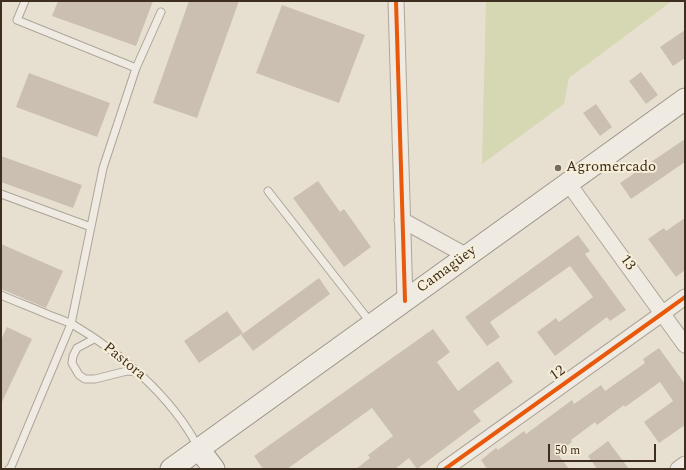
<!DOCTYPE html>
<html>
<head>
<meta charset="utf-8">
<style>
	body { margin:0 }
	#map { position:relative; width:686px; height:470px; overflow:hidden; background:#e7e0d1; font-family:Spectral,serif }
	canvas { display:block }
	.frame { position:absolute; inset:0; border:2px solid #3d2e20; pointer-events:none }
	.scale { position:absolute; left:548px; top:444px; width:108px; height:18px; box-sizing:border-box; border:2px solid #3d2e20; border-top:0; padding-left:5px; font-size:12px; line-height:14px; white-space:nowrap; color:#3d2e20; -webkit-text-stroke:3px #f7eed8; paint-order:stroke }
</style>
</head>
<body>
<div id="map">
<canvas width="686" height="470"></canvas>
<div class="frame"></div>
<div class="scale">50 m</div>
</div>
<script>
const context = document.querySelector('canvas').getContext('2d');
context.lineJoin = 'round';
function fill(path, color) { context.fillStyle = color; context.fill(path, 'evenodd'); }
function stroke(path, color, width, dash) { context.strokeStyle = color; context.lineWidth = width; context.lineCap = dash ? 'butt' : 'round'; context.setLineDash(dash || []); context.stroke(path); }
function label(font, color, halo, rows, align = 'center') {
  context.font = font + ' Spectral,serif'; context.lineWidth = 4; context.setLineDash([]); context.textBaseline = 'middle'; context.strokeStyle = halo; context.fillStyle = color; for (const [text, x, y, turn = 0] of rows) {
    context.save(); context.translate(x, y); context.rotate((+turn || 0) * Math.PI / 180); context.textAlign = isNaN(turn) ? turn : align; if (halo) context.strokeText(text, 0, 0); context.fillText(text, 0, 0); context.restore();
  }
}
const green = new Path2D(`
	M486 1H672L569 78 564 104 482 164Z`);
const building = new Path2D(`
	M58 1H153L136 46 52 16Z
	M189 1H239L197 118 153 103Z
	M282 5 365 35 339 103 256 73Z
	M685 30V58L673 66 660 47Z
	M641 72 658 95 646 104 629 81Z
	M29 73 110 103 97 137 16 107Z
	M596 104 612 127 600 136 583 113Z
	M685 139V162L631 199 620 183Z
	M1 156 82 185 73 208 1 182Z
	M318 181 340 212 344 209 371 247 344 267 293 198Z
	M685 218V270L676 277 648 239 664 228 666 231Z
	M578 235 590 251 585 254 626 310 610 321 607 317 555 356 537 332 556 318 559 322 593 297 570 266 490 322 500 337 487 346 465 317Z
	M1 244 63 271 46 308 1 289Z
	M319 278 330 294 253 351 241 335Z
	M227 311 243 333 199 363 184 341Z
	M7 327 32 339 1 404V340Z
	M433 329 450 352 437 362 458 391 498 361 513 382 473 411 481 421 417 469 409 458 395 469H356L370 458 368 455 393 436 372 408 287 469H263L254 456Z
	M659 348 685 384V425L659 443 644 422 673 401 660 382 625 407 624 405 597 425 595 422 571 440 572 442 557 453 569 469H487L481 460 496 448 498 450 524 431 526 434 572 400 574 404 601 385 605 391 645 363 643 359Z
	M608 441 629 469H597L588 456Z`);
const lane = new Path2D(`
	M25 1 17 20 136 68
	M268 191 371 323
	M1 194 91 227
	M1 295C17 302 33 308 49 315 57 318 65 321 72 324 120 352 172 397 198 447
	M94 339 77 348 73 356 72 363 79 375 85 379H95L127 371 137 372
	M9 469 11 467 71 324 103 168 136 68 161 12`);
const street = new Path2D(`
	M396 1 405 301
	M568 183 685 345
	M402 220 467 256
	M445 469 663 313 685 297
	M678 469 685 464`);
const secondary = new Path2D(`
	M199 449 214 469
	M171 469 685 99`);
const cycleway = new Path2D(`
	M396 1 405 301
	M445 469 663 313 685 297`);
const markers = [
	[558,168,4,"#786c5e"]
];
const poiNames = [
	["Agromercado",566,168]
];
const streetNames = [
	["13",627,263,54],
	["Camagüey",447,270,-36],
	["Pastora",124,362,39],
	["12",558,374,-35]
];
fill(green, '#d6d7b3');
fill(building, '#cbbfb2');
stroke(lane, '#ada599', 9);
stroke(street, '#ada599', 17);
stroke(secondary, '#9c958a', 23);
stroke(lane, '#efebe3', 7);
stroke(street, '#efebe3', 15);
stroke(secondary, '#efebe3', 21);
stroke(cycleway, '#e8590c', 4);
for (const [x, y, r, color] of markers) { const dot = new Path2D(); dot.arc(x, y, r, 0, 2 * Math.PI); context.fillStyle = color; context.fill(dot); stroke(dot, '#f7eed8', 1.5); }
label('15px', '#3d2e20', '#f7eed8', poiNames, 'left');
label('15px', '#3d2e20', '#f7eed8', streetNames);
</script>
</body>
</html>
